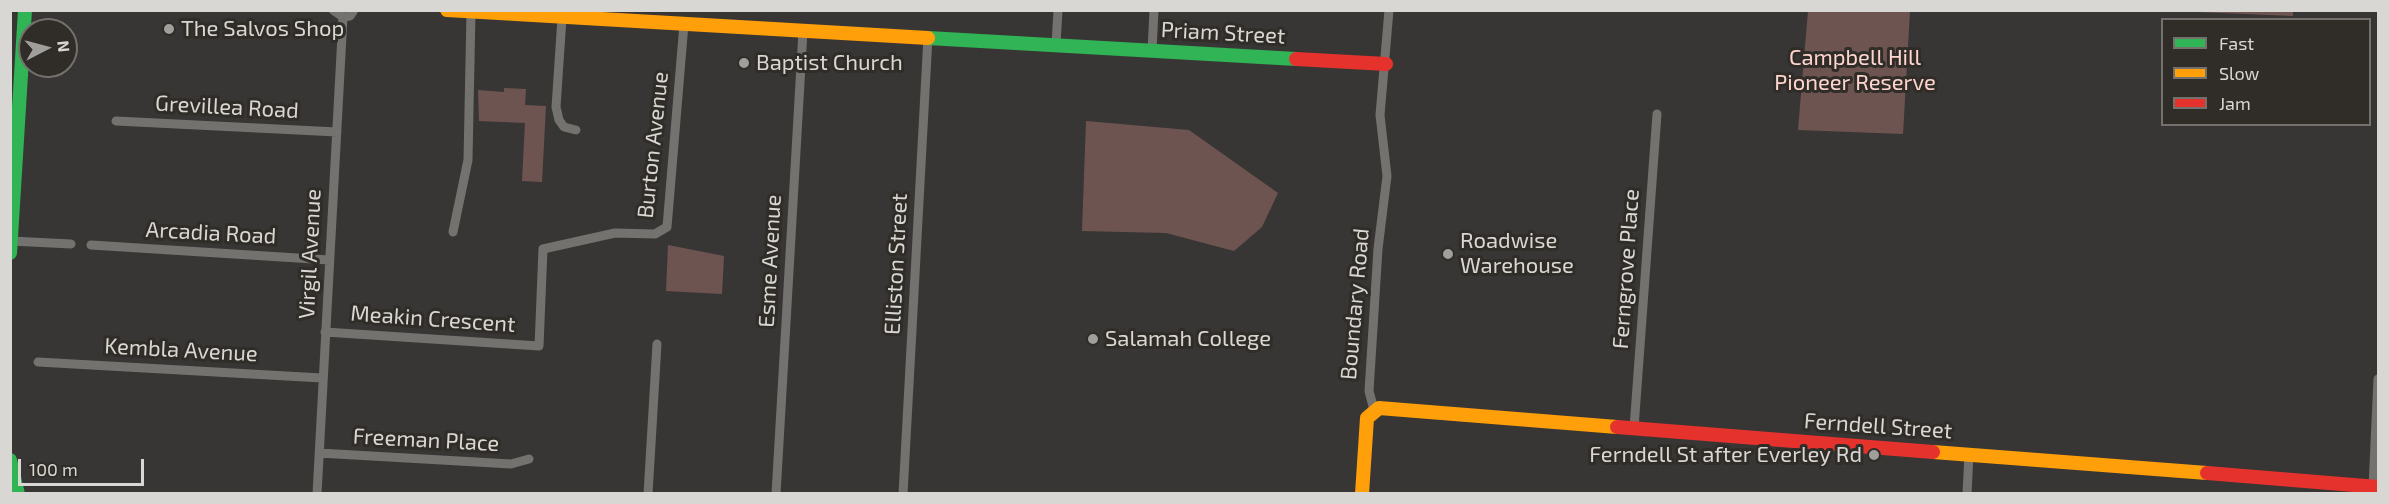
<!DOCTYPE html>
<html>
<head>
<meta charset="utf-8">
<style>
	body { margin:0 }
	#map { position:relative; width:2389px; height:504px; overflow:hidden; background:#383634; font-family:"Exo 2",sans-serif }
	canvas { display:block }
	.frame { position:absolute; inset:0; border:12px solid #d9d7d4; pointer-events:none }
	.legend { position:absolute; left:2161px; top:18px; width:210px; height:108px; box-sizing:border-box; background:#302d28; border:2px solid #74716d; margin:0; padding:8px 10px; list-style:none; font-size:18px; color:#d9d7d4 }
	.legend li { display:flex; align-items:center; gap:12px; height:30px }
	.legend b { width:30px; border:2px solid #74716d }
	.north { position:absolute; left:18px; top:18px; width:60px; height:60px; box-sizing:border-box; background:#302d28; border:2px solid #74716d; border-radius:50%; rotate:84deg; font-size:16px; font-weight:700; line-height:24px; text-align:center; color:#d9d7d4 }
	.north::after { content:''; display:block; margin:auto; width:21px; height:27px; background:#a19f9c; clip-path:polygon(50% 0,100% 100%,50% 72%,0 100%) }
	.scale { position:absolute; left:18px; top:459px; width:126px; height:27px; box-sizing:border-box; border:3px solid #d9d7d4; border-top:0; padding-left:8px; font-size:18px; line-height:21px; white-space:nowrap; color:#d9d7d4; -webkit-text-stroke:4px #302d28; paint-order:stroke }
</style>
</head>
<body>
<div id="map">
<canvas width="2389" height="504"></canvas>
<div class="frame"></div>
<ul class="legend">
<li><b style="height:8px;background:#30b455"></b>Fast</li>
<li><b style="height:8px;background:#ff9f0a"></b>Slow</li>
<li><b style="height:8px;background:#e5322d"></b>Jam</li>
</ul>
<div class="north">N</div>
<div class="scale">100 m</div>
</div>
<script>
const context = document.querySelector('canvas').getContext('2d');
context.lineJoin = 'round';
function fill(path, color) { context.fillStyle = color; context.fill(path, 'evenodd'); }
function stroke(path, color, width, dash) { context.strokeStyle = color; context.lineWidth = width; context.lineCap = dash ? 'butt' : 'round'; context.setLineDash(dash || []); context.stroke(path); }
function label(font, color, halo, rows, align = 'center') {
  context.font = font + ' "Exo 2",sans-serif'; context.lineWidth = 6; context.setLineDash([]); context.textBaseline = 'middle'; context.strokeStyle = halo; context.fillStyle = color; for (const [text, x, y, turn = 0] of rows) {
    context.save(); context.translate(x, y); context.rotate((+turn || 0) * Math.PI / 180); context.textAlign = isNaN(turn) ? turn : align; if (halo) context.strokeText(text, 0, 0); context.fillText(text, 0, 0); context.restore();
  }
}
const green = new Path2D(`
	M1808 11H1910L1903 134 1798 130Z
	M2174 11 2293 10V16Z
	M504 88 526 89 525 105 546 106 542 182 522 181 525 123 479 121 478 90 504 92Z
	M1086 121 1189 130 1278 193 1262 227 1234 251 1166 233 1082 231Z
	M668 245 724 256 722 294 666 291Z`);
const street = new Path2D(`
	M333 10 343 17 350 16 354 10
	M562 18 556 107 559 120 564 127 576 130
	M1056 44 1058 10
	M1152 50 1154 10
	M116 121 337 132
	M453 232 468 160 471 12
	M11 241 71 244
	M91 245 329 260
	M325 332 539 346 543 249 615 233 655 234 667 227 684 24
	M38 362 322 378
	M1374 410 1369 391 1378 249 1387 176 1380 115 1389 10
	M1634 428 1657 114
	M319 453 511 464 529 459
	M2373 487 2378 379
	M317 494 343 17
	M648 494 657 344
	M776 494 803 31
	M903 494 928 37
	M1967 494 1969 454`);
const fast = new Path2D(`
	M928 38 1296 59
	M10 253 25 10
	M10 460 18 494`);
const slow = new Path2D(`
	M447 10 928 38
	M1933 452 2207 473
	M1362 494 1367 418 1379 408 1617 427`);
const jam = new Path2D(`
	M1296 59 1386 64
	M1617 427 1933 452
	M2207 473 2378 487`);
const markers = [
	[169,29,6,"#a19f9c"],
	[744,63,6,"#a19f9c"],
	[1448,254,6,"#a19f9c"],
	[1093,339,6,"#a19f9c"],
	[1874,455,6,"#a19f9c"]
];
const poiNames = [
	["The Salvos Shop",181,29],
	["Baptist Church",756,63],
	["Roadwise",1460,241],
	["Warehouse",1460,266],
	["Salamah College",1105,339],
	["Ferndell St after Everley Rd",1862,455,"right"]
];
const streetNames = [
	["Priam Street",1223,33,3],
	["Grevillea Road",227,107,3],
	["Burton Avenue",653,145,-84],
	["Arcadia Road",211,233,3],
	["Virgil Avenue",310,254,-87],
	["Esme Avenue",770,261,-87],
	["Elliston Street",896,264,-87],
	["Ferngrove Place",1626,269,-86],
	["Boundary Road",1355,304,-85],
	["Meakin Crescent",433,319,4],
	["Kembla Avenue",181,350,3],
	["Ferndell Street",1878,426,4],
	["Freeman Place",426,440,3]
];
const parkNames = [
	["Campbell Hill",1855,58],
	["Pioneer Reserve",1855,83]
];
fill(green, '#6e5451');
stroke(street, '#73726e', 9);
stroke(fast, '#30b455', 14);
stroke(slow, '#ff9f0a', 14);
stroke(jam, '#e5322d', 14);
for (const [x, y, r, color] of markers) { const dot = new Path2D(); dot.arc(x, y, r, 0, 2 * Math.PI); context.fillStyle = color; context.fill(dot); stroke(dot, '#302d28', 2); }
label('22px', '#d9d7d4', '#302d28', poiNames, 'left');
label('22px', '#d9d7d4', '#302d28', streetNames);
label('22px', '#ffd5cf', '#302d28', parkNames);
</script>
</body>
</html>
